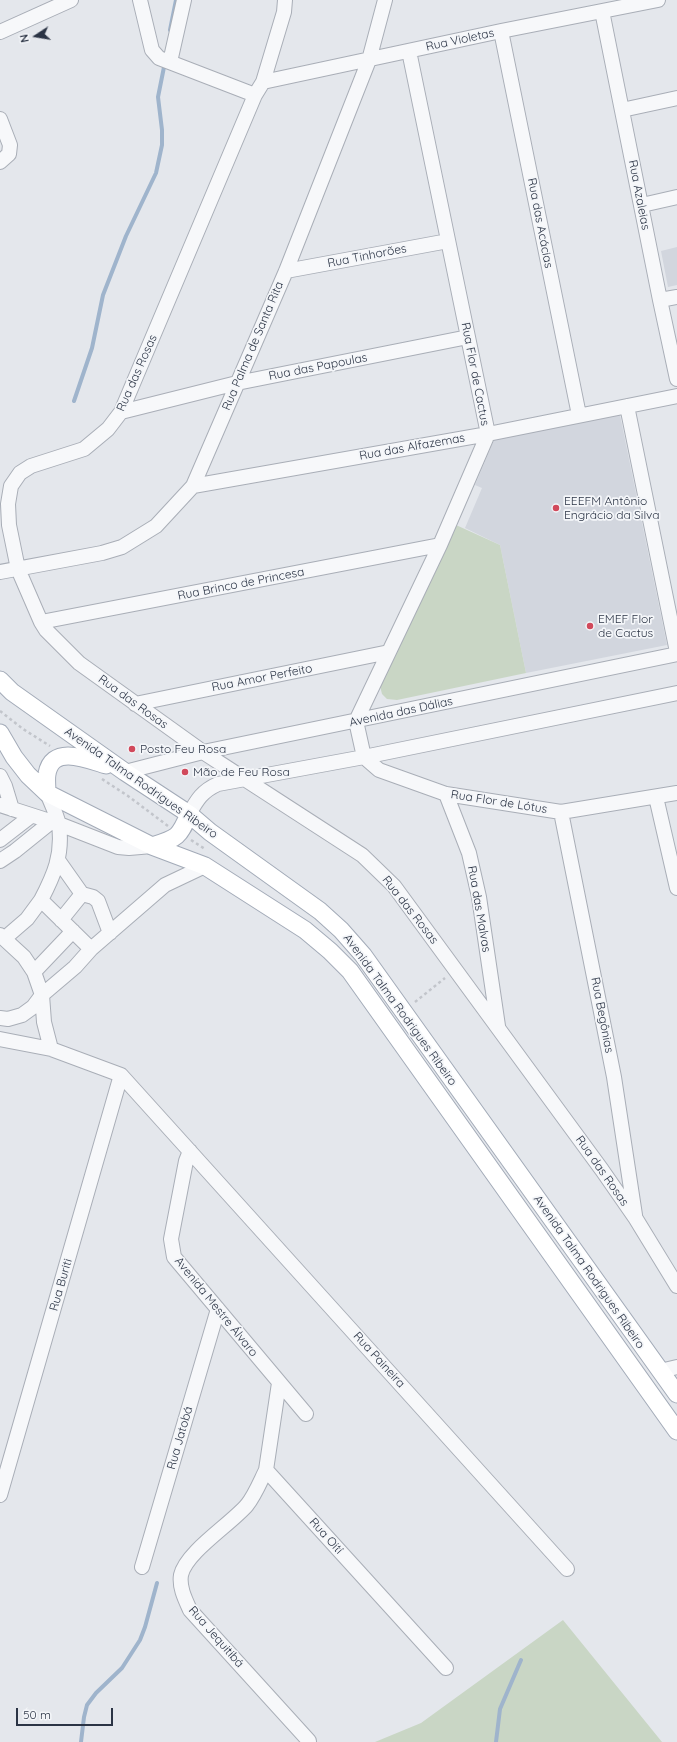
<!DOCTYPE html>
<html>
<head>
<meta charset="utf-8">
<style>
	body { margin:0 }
	#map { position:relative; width:677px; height:1742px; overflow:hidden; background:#e4e7ec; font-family:Quicksand,sans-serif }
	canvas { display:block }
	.north { position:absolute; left:16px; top:16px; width:40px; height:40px; -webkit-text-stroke:3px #f4f6f9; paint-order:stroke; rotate:258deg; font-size:11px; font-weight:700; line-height:16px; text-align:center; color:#2b3445 }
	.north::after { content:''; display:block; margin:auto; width:14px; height:18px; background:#2b3445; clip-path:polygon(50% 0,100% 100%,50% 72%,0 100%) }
	.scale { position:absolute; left:16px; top:1708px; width:97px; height:18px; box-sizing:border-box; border:2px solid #2b3445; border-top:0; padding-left:5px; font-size:12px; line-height:14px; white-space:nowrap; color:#2b3445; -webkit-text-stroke:3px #f4f6f9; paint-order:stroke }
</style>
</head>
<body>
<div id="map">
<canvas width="677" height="1742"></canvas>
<div class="north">N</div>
<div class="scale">50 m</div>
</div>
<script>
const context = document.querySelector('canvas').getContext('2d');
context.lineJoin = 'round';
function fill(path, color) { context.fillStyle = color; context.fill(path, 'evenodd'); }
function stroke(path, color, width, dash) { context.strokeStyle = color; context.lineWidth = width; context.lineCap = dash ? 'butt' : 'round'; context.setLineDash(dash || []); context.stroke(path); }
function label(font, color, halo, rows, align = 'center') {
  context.font = font + ' Quicksand,sans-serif'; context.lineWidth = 3.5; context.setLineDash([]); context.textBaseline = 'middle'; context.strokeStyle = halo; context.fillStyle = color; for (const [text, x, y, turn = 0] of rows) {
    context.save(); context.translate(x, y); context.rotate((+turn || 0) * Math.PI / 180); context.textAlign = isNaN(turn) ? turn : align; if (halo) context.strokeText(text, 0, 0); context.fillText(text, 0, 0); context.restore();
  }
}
const built = new Path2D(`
	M677 247V285L668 287 661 251Z
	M620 415 667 645 526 673 500 545 465 528 482 488 475 485 494 440Z`);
const green = new Path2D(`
	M456 525 500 545 526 673 397 700 387 699 382 694 380 686Z
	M563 1620 662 1742H375L421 1723Z`);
const stream = new Path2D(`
	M170 30 176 0
	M74 401 92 348 103 295 126 236 156 173 162 145V130L158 97 165 62
	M81 1742 84 1717 87 1705 96 1693 122 1668 140 1640 145 1627 157 1583
	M496 1742 500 1709 521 1660`);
const path = new Path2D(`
	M0 711 23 729 50 746
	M102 779 128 796 168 826
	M191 840 205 849
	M415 1002 445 978`);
const minor = new Path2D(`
	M140 0 152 50 159 58 255 95
	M285 0 284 12 263 82 255 95 121 412 108 429 84 449 31 466 20 473 11 486 8 504 9 525 18 569 41 622 46 630 79 663 203 752 362 855 394 886 602 1170 636 1219 677 1286
	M602 11 660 300 677 379
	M501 31 579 415
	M0 32 71 0
	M170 62 184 0
	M263 82 501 31 658 0
	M622 110 677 98
	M0 119 10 145 9 154 0 162
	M642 205 677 197
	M286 271 448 241
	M660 300 677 297
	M627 406 677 652
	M121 412 237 383 468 337
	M193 486 488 434 677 396
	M0 572 102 553 122 547 156 526 193 486 286 271 369 60 385 0
	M41 622 440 545
	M135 704 389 652
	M356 721 440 545 488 434 409 51
	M356 721 364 757 379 770 446 794 561 812 677 793
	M125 772 203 752 677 654
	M0 776 5 786 12 809
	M47 793C51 803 57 815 59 825 63 855 54 875 41 900L91 949
	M446 794 469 853 479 897 498 1026
	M656 797 677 888
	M0 805 59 824 118 847 129 848 152 846
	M561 812 614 1077 635 1215
	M189 814C197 800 202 791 218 784L364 757 677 693
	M0 840 31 816
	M58 860 82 894 93 897 98 901 110 933
	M0 861 15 851 51 822
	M61 920 82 894
	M0 935 24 957 34 972 42 995 44 1022 51 1049
	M5 938 27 919 41 900
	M34 972 73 931
	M0 1018 8 1019 22 1015 33 1007 42 995 75 967 91 949 165 885 205 866
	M0 1039 51 1049 121 1075 567 1569
	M190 1151 186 1161 171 1239 174 1257 306 1414
	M660 1371 677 1367
	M279 1383 266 1470 446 1668
	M266 1470C260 1482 255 1495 247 1505 231 1524 186 1552 181 1575 179 1587 185 1599 190 1610L309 1741
	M0 1495 121 1075
	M142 1567 218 1309`);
const major = new Path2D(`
	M0 680 12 692 125 772 189 814 210 832 320 911 341 930 363 955 677 1394
	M0 733 14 757 28 775 47 793 152 846 205 866 305 930 330 951 350 971 677 1431
	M47 793C47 787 46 779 47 774 52 744 87 759 106 765
	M152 846C177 838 179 838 189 814`);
const markers = [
	[556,508,4,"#d1495b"],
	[590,626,4,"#d1495b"],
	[132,749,4,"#d1495b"],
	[185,772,4,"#d1495b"]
];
const streetNames = [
	["Rua Violetas",460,40,-12],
	["Rua Azaleias",639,195,79],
	["Rua das Acácias",540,223,79],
	["Rua Tinhorões",367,256,-11],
	["Rua Palma de Santa Rita",253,346,-67],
	["Rua das Papoulas",318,367,-11],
	["Rua das Rosas",137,373,-66],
	["Rua Flor de Cactus",475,374,79],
	["Rua das Alfazemas",412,447,-10],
	["Rua Brinco de Princesa",241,584,-11],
	["Rua Amor Perfeito",262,678,-11],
	["Rua das Rosas",133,702,36],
	["Avenida das Dálias",401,712,-12],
	["Avenida Talma Rodrigues Ribeiro",141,783,35],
	["Rua Flor de Lótus",499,802,9],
	["Rua das Malvas",479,909,80],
	["Rua das Rosas",410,910,52],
	["Avenida Talma Rodrigues Ribeiro",400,1010,54],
	["Rua Begônias",602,1015,79],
	["Rua das Rosas",602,1171,55],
	["Avenida Talma Rodrigues Ribeiro",589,1272,55],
	["Rua Buriti",61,1285,-74],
	["Avenida Mestre Álvaro",216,1307,51],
	["Rua Paineira",379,1360,48],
	["Rua Jatobá",180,1438,-74],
	["Rua Oití",326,1536,48],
	["Rua Jequitibá",216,1637,49]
];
const poiNames = [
	["EEEFM Antônio",564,501],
	["Engrácio da Silva",564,515],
	["EMEF Flor",598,619],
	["de Cactus",598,633],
	["Posto Feu Rosa",140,749],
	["Mão de Feu Rosa",193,772]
];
fill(built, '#d2d6de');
fill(green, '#c9d6c5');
stroke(stream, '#9fb4cc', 4);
stroke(minor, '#a9aeb7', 16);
stroke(major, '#a3abb8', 19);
stroke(path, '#c2c5cb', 2.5, [3, 3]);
stroke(minor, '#f7f8fa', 14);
stroke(major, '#fff', 17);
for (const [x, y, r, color] of markers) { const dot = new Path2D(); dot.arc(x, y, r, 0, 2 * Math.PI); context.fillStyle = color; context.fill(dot); stroke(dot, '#f4f6f9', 1.5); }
label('12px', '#2b3445', '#f4f6f9', streetNames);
label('12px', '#2b3445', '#f4f6f9', poiNames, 'left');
</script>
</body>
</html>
